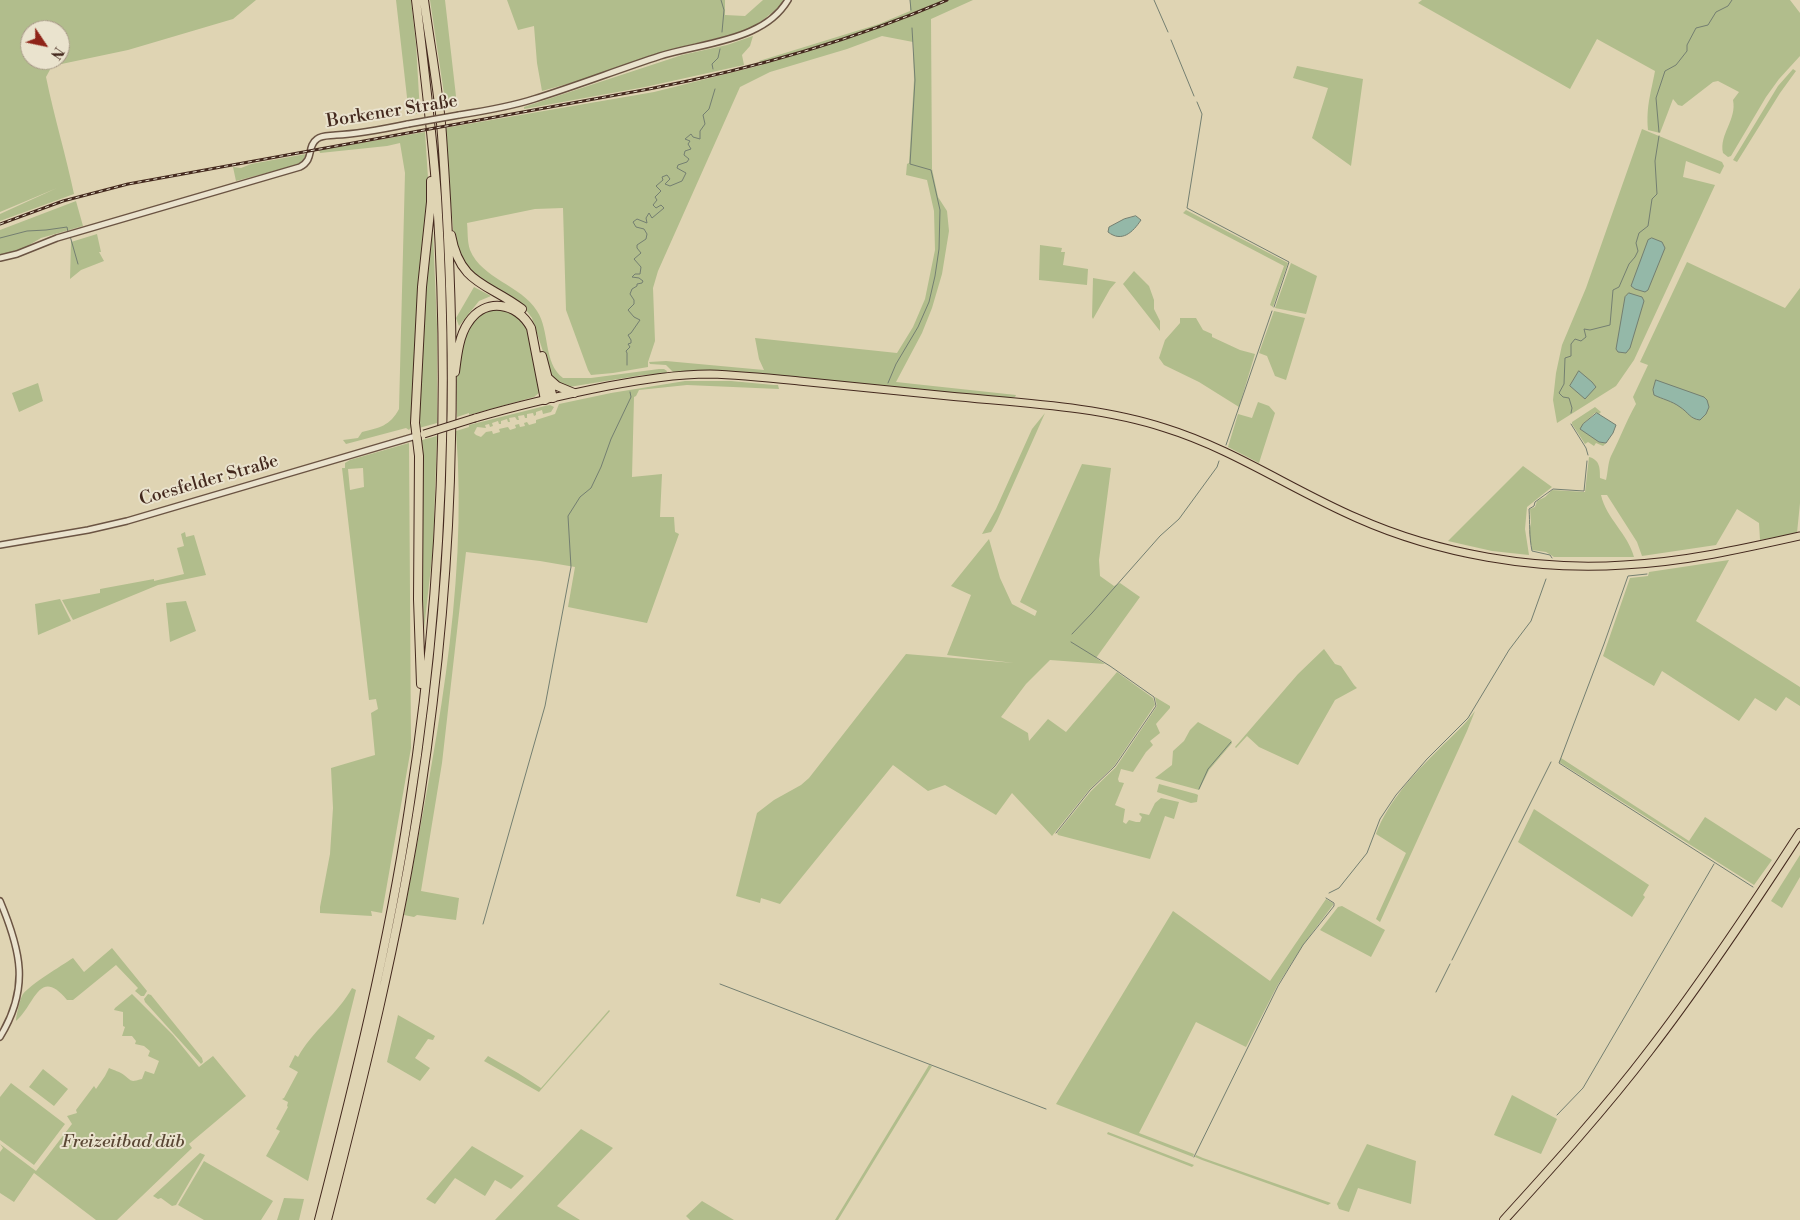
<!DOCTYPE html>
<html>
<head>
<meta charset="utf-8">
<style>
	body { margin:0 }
	#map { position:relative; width:1800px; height:1220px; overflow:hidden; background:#dfd4b3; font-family:"Libre Bodoni",serif }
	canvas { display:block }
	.north { position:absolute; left:20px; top:20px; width:50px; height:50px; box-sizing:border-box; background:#eae3ce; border:1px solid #a89988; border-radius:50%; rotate:124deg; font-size:14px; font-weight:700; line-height:20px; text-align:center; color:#44291e }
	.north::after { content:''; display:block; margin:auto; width:18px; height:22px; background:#8f2418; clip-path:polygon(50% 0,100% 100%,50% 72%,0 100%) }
</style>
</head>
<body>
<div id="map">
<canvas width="1800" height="1220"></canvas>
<div class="north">N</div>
</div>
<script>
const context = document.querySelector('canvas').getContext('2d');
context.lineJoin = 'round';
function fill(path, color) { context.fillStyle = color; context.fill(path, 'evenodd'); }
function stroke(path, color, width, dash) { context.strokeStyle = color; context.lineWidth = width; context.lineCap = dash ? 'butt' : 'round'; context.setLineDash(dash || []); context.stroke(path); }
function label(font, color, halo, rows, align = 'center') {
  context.font = font + ' "Libre Bodoni",serif'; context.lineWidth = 4; context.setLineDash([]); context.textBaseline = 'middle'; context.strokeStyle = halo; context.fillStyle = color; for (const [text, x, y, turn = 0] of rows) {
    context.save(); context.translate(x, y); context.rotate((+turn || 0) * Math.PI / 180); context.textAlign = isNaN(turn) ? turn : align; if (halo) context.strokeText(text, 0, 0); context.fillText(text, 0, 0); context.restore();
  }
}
const green = new Path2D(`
	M0 0H256L233 19 128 50 52 66 46 77C54 116 66 156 74 194L0 221V214L57 188 0 212ZM30 30H60V60H30Z
	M396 0H411L416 44 420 113 409 115Z
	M430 0H445L457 105 446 107Z
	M507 0H725V15L745 16 763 0H785L780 6 763 20 749 29 734 34 673 49 592 77 542 91 537 63 534 26 518 30Z
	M910 0H973L931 19 932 169 938 197 947 211 949 231 942 274 932 308 922 333 896 382 1016 395 1015 397 1007 398 674 373 666 365 650 364 649 362 666 361 764 370 759 359 755 338 897 353 913 327 925 299 935 250 934 211 927 180 906 175 907 164 909 163 914 80 913 42 882 36 847 49 770 72 740 87 658 271 653 288 655 341 648 362V367L613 373 591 375 588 370 566 310 563 208 535 209 467 223C468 231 467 241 470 250 482 279 521 285 537 311 550 330 543 363 563 378H591L659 369H664L667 371 666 374 643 375 569 387H564L552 379 532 318 526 310 514 300 468 271 454 241 445 128 654 92 762 65 759 61 879 24 910 11Z
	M1422 0H1790L1800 13V56L1779 79 1766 97 1731 156 1728 157 1723 153C1719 134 1737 120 1733 100L1739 92 1718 81 1713 82 1682 106 1678 105 1673 99 1660 133 1648 130C1646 106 1651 93 1655 71L1597 39 1570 89 1418 3Z
	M753 36 750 46 742 55 744 65 645 87 524 109V107L682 55 727 45Z
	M1297 66 1363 79 1351 166 1312 138 1328 88 1293 78Z
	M1793 69 1796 71 1780 93 1737 162 1733 160 1778 86Z
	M1642 129 1722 162 1724 166 1720 174 1686 161 1683 177 1715 185 1634 360 1616 386 1557 423 1553 400 1556 373 1562 345 1586 288Z
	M425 132 429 193 413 424 409 430 406 428 346 444 343 440 358 438 362 432C379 428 390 426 399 409L405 173 400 143 387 146 320 153 319 150Z
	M306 154 303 161 297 165 236 181 233 167 241 168 251 164Z
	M76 201 83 226 41 238 24 248 0 255V230Z
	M1186 210 1288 263 1273 307 1270 305 1284 266 1183 213Z
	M432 212 437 325V423L419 428 426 264Z
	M97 234 101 252H99L104 261 81 270 70 279 71 242Z
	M1040 245 1062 248 1061 252H1065L1063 265 1088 269 1087 285 1039 280Z
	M1687 262 1785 308 1800 288V503L1797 533 1760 540 1759 523 1737 509 1716 545 1642 556 1637 542 1607 495H1601C1606 518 1628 534 1634 557H1554L1546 552 1532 550 1529 532 1531 523 1530 509 1535 507 1537 501 1545 497 1552 490 1585 492 1589 457C1600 460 1600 468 1600 478L1606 480C1608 472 1608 462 1611 456 1620 439 1626 421 1636 404L1633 397 1648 365 1640 362Z
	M1291 263 1317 276 1306 314 1275 308Z
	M1134 271 1149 286 1154 300V309L1160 321V331L1123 284Z
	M1093 278 1116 282 1110 289 1093 319 1092 317Z
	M474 287 491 296 479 301 459 326 456 318Z
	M488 309H508L528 324 540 392 534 397 469 415V413L457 417C457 387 454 350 470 324 473 318 482 313 488 309Z
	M1274 311 1305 318 1286 380 1275 376 1267 356 1259 353Z
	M1180 318H1196L1203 330 1212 334V337L1240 350 1255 354 1239 407 1199 382 1164 365 1159 358 1165 340 1180 323Z
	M685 381H731L774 385H778L779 389 687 385 639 390 636 396 634 397 632 477 662 474 660 517H674L675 532 679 534 647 623 568 607 575 567 540 561 466 552 442 763 421 891 459 898 456 920 417 915 414 917 404 915C433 757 469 593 456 431L469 427V425L545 406 550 405 554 407 551 412 543 414 542 410 536 412V415L534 416 533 413 527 414V418H525L524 415 518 416 519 420H517L515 417 509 418 510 422H508L507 419 501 421V424H499L498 421 492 423 493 426 490 427 489 424 485 425 486 428 477 427 474 433 476 435 481 437 486 432 492 431 493 434 500 432 499 429 508 427 510 430 516 428 515 425 519 424 520 427 525 426 524 423 527 422 529 425 536 423V420L555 414 559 404 611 393Z
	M38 383 43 401 19 412 12 393Z
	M1258 402 1269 406 1275 413 1259 463 1228 447 1238 414 1252 418Z
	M1595 407 1601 412 1599 414 1595 413 1583 424 1599 442 1606 443 1603 446 1596 443 1594 446 1588 442 1585 444 1572 424V422Z
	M1045 413 997 521 991 532 982 534 996 509 1032 429Z
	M437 436 433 549 424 629 421 543 422 440Z
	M409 443 411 748 382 913 371 911 372 916 320 913V907L330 854 333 808 331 768 375 755 371 713 378 709 376 699 369 700 342 468H345V463L350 460ZM363 468 364 487 350 490 348 469Z
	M1082 464 1111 468 1099 560 1100 576 1114 586 1120 583 1140 597 1096 658 1105 664 1050 660 1026 684 1001 717 1028 733 1029 741 1048 719 1066 732 1117 672 1153 698 1155 705 1114 766 1089 790 1052 836 1012 793 996 815 945 785 928 791 893 765 780 904 761 898 760 903 736 896 757 813 774 800 801 785 809 778 906 654 1014 663 947 655 971 595 951 586 989 539 1000 578 1012 604 1035 616 1037 611 1020 602Z
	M1523 466 1552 487 1527 507 1525 529 1529 555 1492 551 1448 541Z
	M185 532 186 537 194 535 206 575 158 585 73 620 62 600 100 593V589L154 579V581L184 574 177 548 184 546 181 534Z
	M1729 560 1696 621 1800 687V706L1786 697 1776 711 1755 698 1739 721 1662 671 1654 686 1603 656 1630 578 1648 576 1649 572Z
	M60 599 71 621 38 635 35 604Z
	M186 601 196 631 170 642 166 603Z
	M1324 649 1335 664 1341 666 1354 685 1357 688 1335 700 1298 765 1259 747 1247 736 1236 748 1235 747 1298 674Z
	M1155 697 1170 706V708L1156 724 1160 733 1150 741 1153 745 1146 752 1133 772 1121 769 1118 779 1119 782 1124 783 1115 805 1125 809 1123 822 1126 824 1129 820 1136 822H1140L1142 817 1139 814 1140 813 1149 815 1155 803 1161 798 1179 802 1174 819 1165 816 1150 859 1058 835 1057 833 1091 791 1116 767 1157 706Z
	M1475 711 1467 731 1380 922 1376 919 1406 853 1376 834C1388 801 1415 773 1440 748 1452 736 1465 725 1475 711Z
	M1198 722 1231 740 1232 743 1209 770 1199 790 1155 778 1172 765 1173 751 1184 741 1190 730Z
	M1561 758 1689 841 1705 817 1772 860 1754 885 1559 762Z
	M1159 784 1196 794 1198 795 1197 802 1191 803 1157 792Z
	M1534 809 1649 885 1643 895 1645 897 1632 917 1518 842Z
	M1800 855V877L1782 908 1771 901Z
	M1326 899 1333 903V905L1303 945 1277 986 1246 1047 1196 1022 1139 1133 1194 1154 1193 1157 1056 1104 1173 911 1270 981Z
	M1342 906 1385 930 1371 957 1320 930 1338 907Z
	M112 948 147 991 144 996H141L135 991 138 988 116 965 73 1000H67C39 966 35 1005 16 1021 16 1017 20 998 23 994 31 984 61 966 73 958L84 972Z
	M352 988 356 990 308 1181 266 1156 280 1131 276 1129 288 1107 287 1106 288 1102 282 1099 284 1098 298 1072 289 1067 295 1055 298 1057C312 1031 338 1014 352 988Z
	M132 994 173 1035 199 1067 213 1056 246 1096 189 1144 192 1148 117 1220H96L34 1173 14 1202 0 1193V1152L3 1148 0 1144 36 1171 72 1124 67 1116 77 1113 76 1110 94 1086 96 1089 105 1076 109 1068C113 1070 121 1072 124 1075 133 1082 130 1082 142 1079L145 1071 154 1074 159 1061 148 1056 150 1051 144 1046 135 1044 136 1041 132 1036H122L125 1027 123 1026V1012L114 1010 115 1008Z
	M148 994 151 995 202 1058 203 1062 201 1064 145 1002 144 999Z
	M609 1010 610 1011 539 1092 484 1061 488 1056 518 1073 541 1088Z
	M398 1015 435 1036 433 1040 428 1039 415 1058 430 1068 420 1081 387 1062Z
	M929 1065 932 1066 838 1220H835Z
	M43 1069 68 1089 54 1106 29 1087Z
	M11 1083 65 1124 34 1165 0 1140V1097Z
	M1512 1095 1557 1119 1541 1154 1494 1135Z
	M581 1129 613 1148 557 1206 580 1220H495Z
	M1108 1132 1194 1165 1192 1167 1107 1134Z
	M1367 1144 1416 1161 1411 1204 1358 1188 1349 1212 1339 1209 1337 1204Z
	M472 1146 524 1176 511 1189 495 1180 485 1196 455 1178 435 1204 426 1199Z
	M200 1153 205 1155 176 1205 172 1206 161 1198 158 1199 153 1196Z
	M1196 1155 1203 1158 1331 1203 1328 1205 1202 1160 1195 1157Z
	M204 1161 273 1201 261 1220H204L178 1205Z
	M284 1198 304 1199 299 1220H277Z
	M702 1201 734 1220H690L686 1216Z`);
const water = new Path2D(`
	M1136 216 1141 220C1133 232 1122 243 1108 232L1109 227 1124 219Z
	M1652 238 1662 242 1665 248 1648 290 1645 292 1635 289 1631 286 1648 240Z
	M1629 293 1642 297 1644 301 1630 348 1626 353 1618 352 1616 349 1625 297Z
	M1579 371 1592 382 1596 387 1585 399 1570 386Z
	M1656 380 1704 397 1707 400 1709 407 1706 414 1700 420C1690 419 1688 412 1680 407 1672 401 1662 399 1654 395L1653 390Z
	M1597 413 1616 425 1613 433 1606 443 1599 442 1580 429 1583 424Z`);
const stream = new Path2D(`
	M721 0 724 10 722 32
	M910 0 911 10
	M1154 0 1168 32
	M1171 40 1194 96
	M713 69 712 64 718 58 720 49
	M1197 102 1202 114 1187 208 1289 262 1274 307
	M1659 132 1656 98 1665 71 1676 65 1687 51V45L1696 28 1708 25 1716 12 1728 6 1732 0
	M70 236 78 264
	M0 238 27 231 46 230 67 227 68 232
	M627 365V353L626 351 630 347 628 344 631 343V340L628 335 631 333 640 320 634 317 628 310 634 304V300L630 294 632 289 637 286V284L642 283 643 281 639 278 632 277 635 274H640L641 267 634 259 641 253 637 248V245L646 239 647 234 644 229 636 227 633 222 637 219 647 223 646 218 649 213 652 218 664 208 661 205 656 208 653 205 657 200 655 197 661 191 656 186 663 180 662 177 667 175 670 179 665 184 670 186 682 181 686 173 677 168 678 165 687 162 689 159 684 155 685 151 691 149 688 144 690 141 685 139 691 134 693 137 700 139V131L705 124 703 115 709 109 715 89
	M888 383 896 364 918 327 929 302 935 276 939 249 940 210 931 170 910 164 915 80 912 28
	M1571 413 1572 408 1569 398 1563 397 1559 393 1564 384 1565 358 1571 356V344L1575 339 1581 341 1586 337 1584 329 1590 330 1610 325 1613 290 1619 287 1629 264 1635 257 1638 251 1636 243 1639 233 1648 226 1652 199 1657 194 1655 161 1659 136
	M1571 424 1586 448 1588 455
	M1226 445 1272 311
	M1552 558 1550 555 1532 551C1529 536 1530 523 1529 509L1534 506 1535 502 1553 489 1584 491 1587 461
	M1647 574 1628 576 1604 644 1559 763 1753 887
	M1072 634 1092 613 1160 536 1179 519 1217 467 1219 461
	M1199 789 1208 769 1231 742
	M1056 833 1090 790 1115 766 1156 706 1154 697 1110 666 1071 642
	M1329 893 1339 888 1367 853 1380 819 1396 795 1427 759 1468 718 1509 650 1531 621 1546 579
	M483 924 545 706 571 567 568 516 580 497 591 488 601 467 611 439 631 397 630 392
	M1452 960 1551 762
	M720 984 1046 1109
	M1436 992 1450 964
	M1557 1115 1583 1088 1714 864
	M1194 1157 1278 986 1303 945 1334 906V903L1326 898`);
const minor = new Path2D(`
	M459 115C484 111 509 107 534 99 576 86 617 70 660 56 689 47 722 44 751 31 767 24 779 15 788 0
	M0 258 17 254 57 238 300 167C315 159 306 147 317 139 322 135 330 136 336 135 360 134 384 129 408 124
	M0 545 88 530 127 521 416 436
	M0 901C21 951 30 988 0 1037`);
const major = new Path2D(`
	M475 418C519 405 563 395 608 386 641 380 676 374 710 374 740 375 769 378 799 381 849 386 899 391 949 396 1019 403 1098 406 1165 428 1233 449 1292 490 1357 518 1438 554 1536 571 1624 565 1684 562 1742 549 1800 536`);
const highway = new Path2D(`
	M451 235C460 285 488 283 522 309
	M542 356 553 398
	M455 372C457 356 459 336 468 323 485 297 517 302 531 328L545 400
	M548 378 557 386 574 393
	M421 684 418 599 419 456 415 423 422 287 431 202V181
	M319 1220C354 1084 388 948 409 809 441 607 450 401 437 197 432 131 424 66 416 0
	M327 1220C363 1080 398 940 420 796 438 678 449 558 451 439 454 338 449 236 442 135 439 91 430 45 424 0
	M1504 1220C1554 1165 1604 1110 1649 1051 1703 981 1752 907 1800 833`);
const rail = new Path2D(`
	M0 224 63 201 128 184 649 89C751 69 851 41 947 0`);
const minorBridge = new Path2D(`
	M408 124 459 115`);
const majorBridge = new Path2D(`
	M424 434 475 418`);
const streetNames = [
	["Borkener Straße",392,112,-9],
	["Coesfelder Straße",209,481,-16]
];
const parkNames = [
	["Freizeitbad düb",123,1143]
];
fill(green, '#b1bd8c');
fill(water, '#94b8a8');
stroke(water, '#747f71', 1);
stroke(stream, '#747f71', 1);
stroke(minor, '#6b5443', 8);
stroke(major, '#44291e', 9);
stroke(highway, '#44291e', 10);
stroke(minor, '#eae3ce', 5);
stroke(major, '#dfd4b3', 7);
stroke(highway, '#dfd4b3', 8);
stroke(rail, '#44291e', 3);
stroke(rail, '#eae3ce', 1, [4]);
stroke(minorBridge, '#6b5443', 8, []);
stroke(majorBridge, '#44291e', 9, []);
stroke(minorBridge, '#eae3ce', 5);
stroke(majorBridge, '#dfd4b3', 7);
label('18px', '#44291e', '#eae3ce', streetNames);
label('italic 18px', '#5a4734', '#eae3ce', parkNames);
</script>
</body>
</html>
